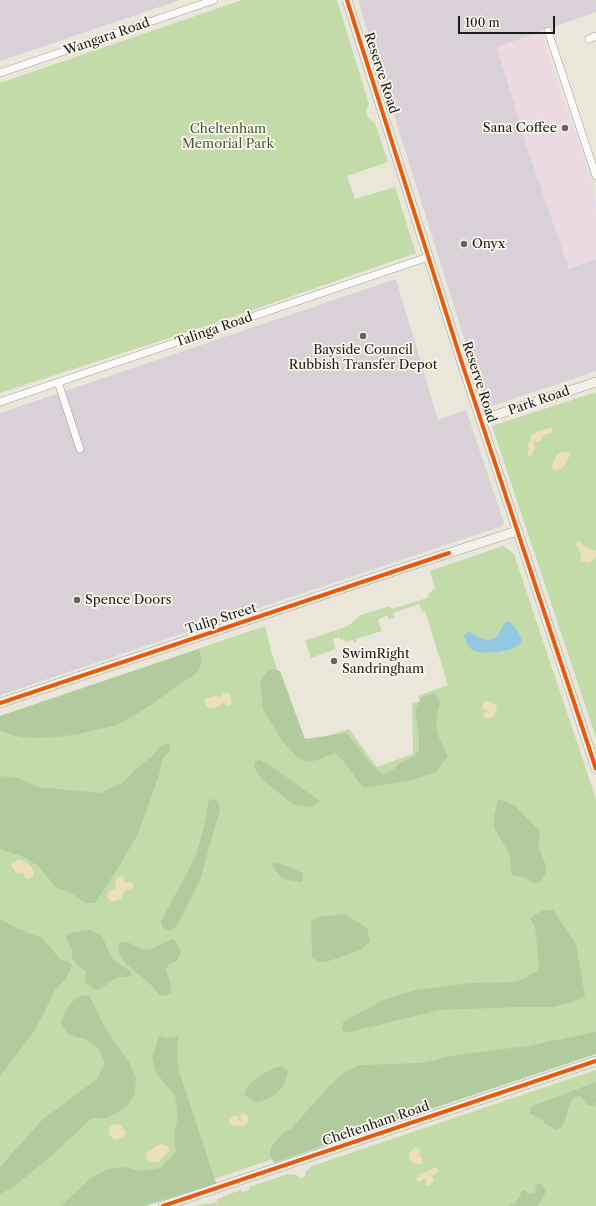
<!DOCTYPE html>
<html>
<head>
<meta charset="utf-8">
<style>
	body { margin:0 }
	#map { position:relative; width:596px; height:1206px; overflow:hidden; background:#eae7da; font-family:"Libre Caslon Text",serif }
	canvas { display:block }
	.scale { position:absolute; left:458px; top:16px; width:97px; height:18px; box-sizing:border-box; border:2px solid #1c1c1c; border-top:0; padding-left:5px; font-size:12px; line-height:14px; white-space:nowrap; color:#1c1c1c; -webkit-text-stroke:3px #fbf7ec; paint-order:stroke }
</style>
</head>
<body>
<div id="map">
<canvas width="596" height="1206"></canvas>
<div class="scale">100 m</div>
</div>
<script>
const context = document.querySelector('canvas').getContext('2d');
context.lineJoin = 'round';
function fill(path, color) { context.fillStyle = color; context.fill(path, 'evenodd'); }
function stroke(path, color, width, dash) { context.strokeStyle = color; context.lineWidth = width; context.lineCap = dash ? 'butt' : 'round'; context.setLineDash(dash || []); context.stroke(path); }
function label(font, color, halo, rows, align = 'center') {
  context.font = font + ' "Libre Caslon Text",serif'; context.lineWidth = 3.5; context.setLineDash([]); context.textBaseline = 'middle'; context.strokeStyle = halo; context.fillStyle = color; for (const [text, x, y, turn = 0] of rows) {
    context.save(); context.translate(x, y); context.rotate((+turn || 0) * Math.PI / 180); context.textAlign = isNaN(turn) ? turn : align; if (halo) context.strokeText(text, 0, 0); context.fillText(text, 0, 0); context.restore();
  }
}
const built = new Path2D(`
	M541 31 594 187 596 210V259L569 269 527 147 497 46Z`);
const industrial = new Path2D(`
	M0 0H180L0 61Z
	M358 0H596V12L497 47 527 147 569 269 596 259V371L486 408Z
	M396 279 438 420 466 410 504 523 502 526 0 695V413Z`);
const green = new Path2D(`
	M242 0H337L369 104 366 111 368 118 375 123 388 162 347 176 355 199 395 187 416 253 215 323 0 393V83Z
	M596 392V738L492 426Z
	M503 546 514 554 596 799V1049L135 1206H0V716L265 626 271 651 302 744 349 729 377 767 413 754 412 704 420 701 418 696 448 685 425 611 422 612 419 604 393 613 395 617 389 620 387 615 378 620 382 631 355 639 357 641 354 643 353 640 345 642 344 639 341 640 340 637 333 639 335 649 311 658 305 641 348 626 361 615 390 606 392 609 427 598 430 592 435 589 430 571Z
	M596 1070V1206H196L206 1203 208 1204 217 1202V1199L240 1190 243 1192 249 1190V1187L288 1174 297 1175 300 1178 305 1177V1172L312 1166Z`);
const forest = new Path2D(`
	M199 649C208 672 191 676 175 687 157 701 138 715 116 725 111 727 105 728 99 729 74 736 46 740 20 737 14 736 7 733 0 731V716Z
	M269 669 280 671 305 739 347 733 371 764 383 775 394 769 400 763 414 756 419 751V738L415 709 422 697 435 693 440 701C433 727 436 733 448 756L436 772 409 781 363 788 342 759 334 753 318 760 307 762 297 757 282 741 263 709 260 681Z
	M168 743 170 745V750L162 760 160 772 138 834 118 868 95 903H85L74 895 57 888 38 866 24 857 0 849V776L18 778 38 787 100 793 122 783 137 768 152 756 161 746Z
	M260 760 274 768 320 801 312 807 293 804 265 782 257 773 254 766 255 761Z
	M212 799 217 800 220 810 214 830 200 880 177 926 169 931 163 928 161 921 196 856 206 818 208 802Z
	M498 799 514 805 540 831C540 836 538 842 539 847 543 863 552 866 540 883H533L523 877 512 875 509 853 494 828V817Z
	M274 862 293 868 303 874 302 882C288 881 278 879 272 864Z
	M542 910H553L576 944 585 996 573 1002 552 1007H521L440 1010 345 1033 342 1029 343 1022 383 1000 416 990 471 983 511 982 521 980 537 971 539 965 535 927 530 918Z
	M345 914 367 928 370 941 361 950 326 962H318L312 958 311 921C324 913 331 917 345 914Z
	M0 919 16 928 42 938 61 960 67 961 72 966 65 980 55 990 43 1015 33 1033 0 1076Z
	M89 930C109 935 102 944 112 957 116 963 124 967 130 971L132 976C127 977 121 977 116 978 102 984 100 999 85 981L86 971 79 967 72 958C74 945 67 946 66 936L70 933Z
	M172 939 176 942 181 951 177 961 169 964 166 970 170 982 171 993 163 996 159 995C150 977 110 962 120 942H127L143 949 150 950Z
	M82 995 89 996 94 1004 99 1016 107 1031 129 1062 136 1079 135 1094 127 1107 107 1118H92L49 1158 12 1188 0 1194V1167L42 1120 97 1079 105 1062 98 1048 85 1039 69 1035 61 1024C65 1010 69 1002 82 995Z
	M596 1032V1054L422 1112 274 1163 270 1155 271 1147 282 1134 292 1128 329 1086 345 1072 360 1065 421 1063 456 1055 527 1046Z
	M159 1036 168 1038 179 1036 177 1048 178 1068 216 1183 145 1206H61L92 1177 109 1169 125 1167 142 1171 160 1168 176 1152 174 1133 178 1118 175 1095 156 1073 152 1058Z
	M276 1067H282L288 1071C286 1085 279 1094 265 1100 261 1101 257 1104 253 1101 250 1100 248 1097 245 1095 246 1081 264 1074 276 1067Z
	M596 1082V1102L594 1106 587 1105 580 1096C569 1099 570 1104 567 1113 566 1118 564 1121 563 1126L557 1130 545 1124 542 1119 530 1114V1107Z
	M540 1183C550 1190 544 1199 536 1206H508L511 1204H515L518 1198 521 1196 520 1194 522 1191 524 1190 530 1194 536 1192 535 1189 536 1185Z`);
const sand = new Path2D(`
	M549 428H552L553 431 551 433 541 436 542 439 540 441H536L534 442 535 448 531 457 529 456 527 453 529 449 527 445 530 441V437L538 431Z
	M567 452 570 454C567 463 564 469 554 471L552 466C553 463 557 454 558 453Z
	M580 541 584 546 596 552V557L591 562 587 563 585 561 583 562 581 561V554L576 544 577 542Z
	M224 693H228L231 696 230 698 232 702 230 705H226L225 702H223C220 707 214 709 209 708 205 706 204 704 205 699L214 696 221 697Z
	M485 701C490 700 496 704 497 709L494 716 487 719 483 716 484 713 488 710 487 709 484 710 482 706Z
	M18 860C26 861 36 867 33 877L27 879 24 876 23 873 18 874C14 869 6 864 18 860Z
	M121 876 124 878 125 883H127L131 882 134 887 124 892 121 898 117 901H110L107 897 108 892 116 888 115 880 119 877Z
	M242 1113 246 1114C255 1127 238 1128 229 1124V1120L234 1116H237L239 1120 241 1121 240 1116Z
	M114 1124C120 1124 125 1128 126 1134L122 1138 116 1140 110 1136C107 1131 109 1127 114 1124Z
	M160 1144 166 1145 169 1147V1151L158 1162H151L146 1158V1153Z
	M414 1147 419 1149 421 1152 419 1155 421 1157 423 1161 421 1164 413 1163C407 1157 408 1153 414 1147Z
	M433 1168H436L439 1170 437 1173 431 1176 433 1177 434 1180 430 1185H427L425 1182 426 1180 425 1178 419 1182 416 1179C419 1172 423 1174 428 1171 430 1171 431 1169 433 1168Z`);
const water = new Path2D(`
	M505 622H510C516 628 520 634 522 642 518 646 513 649 508 650 500 652 478 655 471 649 467 645 465 640 464 635L469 631C475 636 489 644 496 637 500 633 502 627 505 622Z`);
const street = new Path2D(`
	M548 31 596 176
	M589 39 596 36
	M0 73 214 0
	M58 382 80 449
	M0 402 428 257`);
const secondary = new Path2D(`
	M347 0 461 360 596 769
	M481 420 596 382
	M0 703 406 567 517 531
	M163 1206 596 1061`);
const cycleway = new Path2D(`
	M347 0 461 360 596 769
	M0 703 449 553
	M163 1206 596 1061`);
const markers = [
	[565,128,4,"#64635e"],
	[464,244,4,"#64635e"],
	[363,336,4,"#64635e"],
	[77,600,4,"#64635e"],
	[334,661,4,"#64635e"]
];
const streetNames = [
	["Wangara Road",107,37,-19],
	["Reserve Road",381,73,72],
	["Talinga Road",214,330,-19],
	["Reserve Road",479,382,72],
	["Park Road",539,401,-19],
	["Tulip Street",221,619,-18],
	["Cheltenham Road",376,1124,-19]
];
const poiNames = [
	["Sana Coffee",557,128,"right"],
	["Onyx",472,244],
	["Bayside Council",363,350,"center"],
	["Rubbish Transfer Depot",363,365,"center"],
	["Spence Doors",85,600],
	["SwimRight",342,654],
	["Sandringham",342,669]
];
const parkNames = [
	["Cheltenham",228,129],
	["Memorial Park",228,144]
];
fill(built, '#ecdae2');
fill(industrial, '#dad0d7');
fill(green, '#c3dba8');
fill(forest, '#b1cb9f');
fill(sand, '#ece0b9');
fill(water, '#92c8e3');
stroke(street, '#a09e97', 8);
stroke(secondary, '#a09e97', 10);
stroke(street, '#fcfbf9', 7);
stroke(secondary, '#f4f1eb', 9);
stroke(cycleway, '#e8590c', 4);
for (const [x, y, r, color] of markers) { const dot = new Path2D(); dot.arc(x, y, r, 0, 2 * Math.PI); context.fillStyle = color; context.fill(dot); stroke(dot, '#fbf7ec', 1.5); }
label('13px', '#1c1c1c', '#fbf7ec', streetNames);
label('13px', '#1c1c1c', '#fbf7ec', poiNames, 'left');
label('13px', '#4b5c3f', '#fbf7ec', parkNames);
</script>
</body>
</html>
